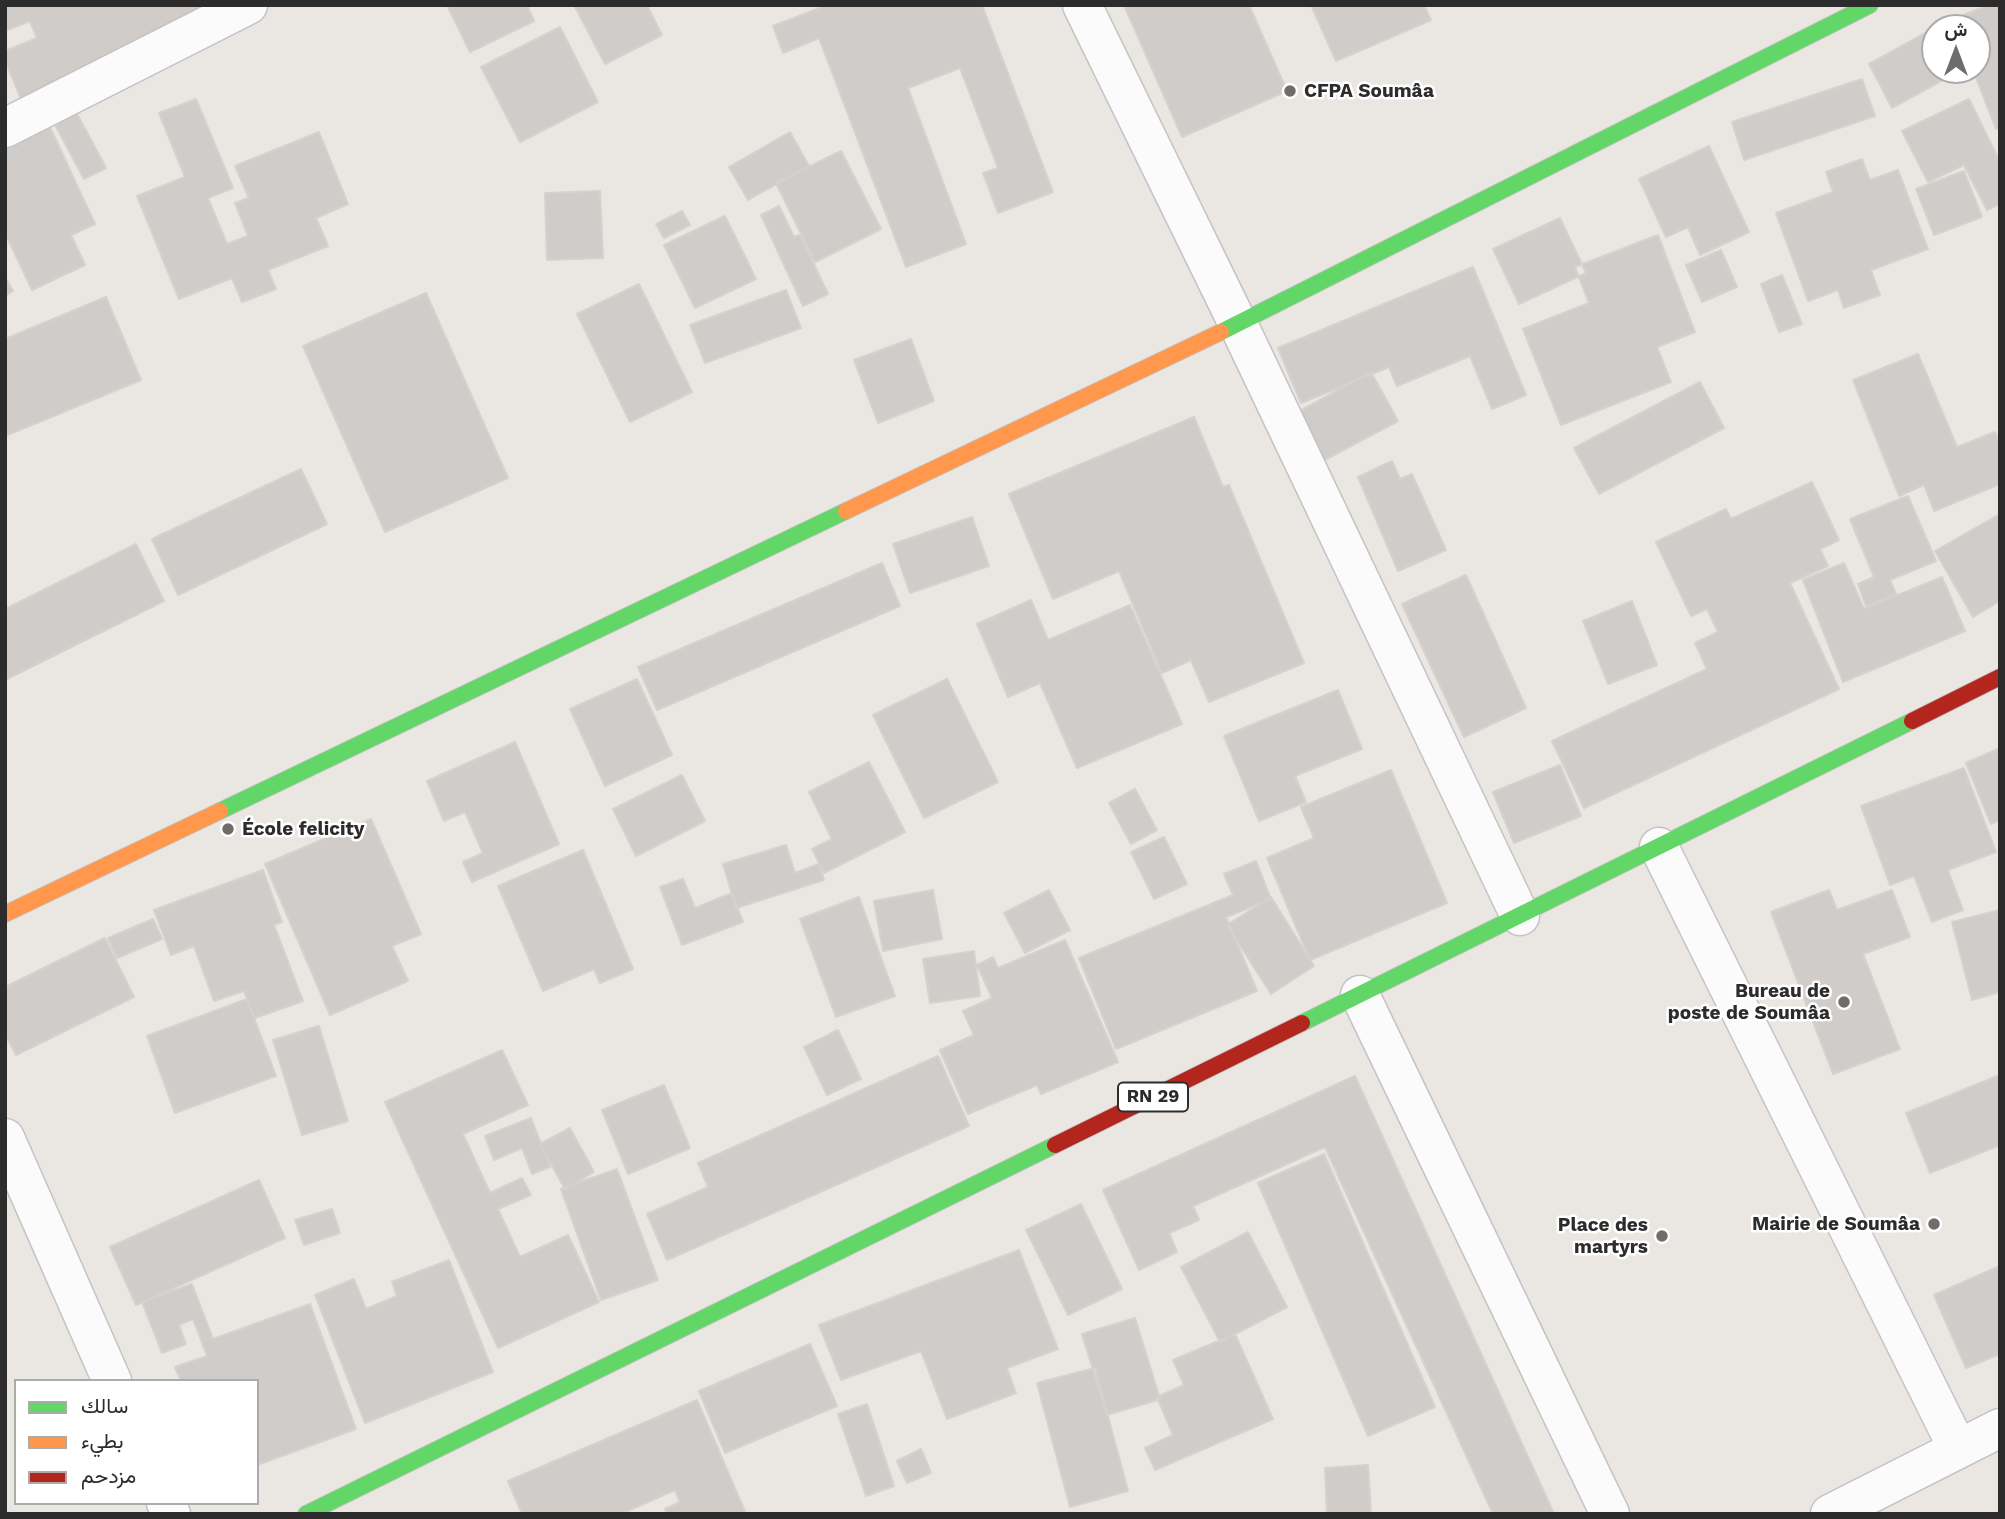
<!DOCTYPE html>
<html>
<head>
<meta charset="utf-8">
<style>
	body { margin:0 }
	#map { position:relative; width:2005px; height:1519px; overflow:hidden; background:#eae6e2; font-family:"Work Sans",Vazirmatn,sans-serif }
	canvas { display:block }
	.frame { position:absolute; inset:0; border:7px solid #2c2c2c; pointer-events:none }
	.legend { position:absolute; left:14px; top:1379px; width:245px; height:126px; box-sizing:border-box; background:#fff; border:2px solid #ababab; margin:0; padding:9px 12px; list-style:none; font-size:21px; color:#2c2c2c }
	.legend li { display:flex; align-items:center; gap:14px; height:35px }
	.legend b { width:35px; border:2px solid #ababab }
	.north { position:absolute; left:1921px; top:14px; width:70px; height:70px; box-sizing:border-box; background:#fff; border:2px solid #ababab; border-radius:50%; rotate:0deg; font-size:19px; font-weight:700; line-height:28px; text-align:center; color:#2c2c2c }
	.north::after { content:''; display:block; margin:auto; width:24px; height:32px; background:#6e6d6c; clip-path:polygon(50% 0,100% 100%,50% 72%,0 100%) }
</style>
</head>
<body>
<div id="map">
<canvas width="2005" height="1519"></canvas>
<div class="frame"></div>
<ul class="legend">
<li><b style="height:9px;background:#63d668"></b>سالك</li>
<li><b style="height:9px;background:#ff974d"></b>بطيء</li>
<li><b style="height:9px;background:#b3261e"></b>مزدحم</li>
</ul>
<div class="north">ش</div>
</div>
<script>
const context = document.querySelector('canvas').getContext('2d');
context.lineJoin = 'round';
function fill(path, color) { context.fillStyle = color; context.fill(path, 'evenodd'); }
function stroke(path, color, width, dash) { context.strokeStyle = color; context.lineWidth = width; context.lineCap = dash ? 'butt' : 'round'; context.setLineDash(dash || []); context.stroke(path); }
function label(font, color, halo, rows, align = 'center') {
  context.font = font + ' "Work Sans",sans-serif'; context.lineWidth = 5; context.setLineDash([]); context.textBaseline = 'middle'; context.strokeStyle = halo; context.fillStyle = color; for (const [text, x, y, turn = 0] of rows) {
    context.save(); context.translate(x, y); context.rotate((+turn || 0) * Math.PI / 180); context.textAlign = isNaN(turn) ? turn : align; if (halo) context.strokeText(text, 0, 0); context.fillText(text, 0, 0); context.restore();
  }
}
const building = new Path2D(`
	M5 5H248L21 99 5 60V51L37 38 30 21 5 31Z
	M447 5H527L534 21 470 52Z
	M574 5H647L662 35 605 64Z
	M827 5H982L1053 192 998 213 983 173 998 168 960 68 908 88 966 244 906 267 819 38 783 53 773 26Z
	M1124 5H1249L1287 91 1182 137Z
	M1311 5H1424L1431 20 1336 61Z
	M1989 5H2000V128L1996 129 1973 70H1977V28H1956L1953 19Z
	M1940 25 1942 28H1935V70H1961L1892 108 1869 64Z
	M560 27 598 102 520 142 481 67Z
	M1862 79 1875 116 1744 160 1732 122Z
	M196 99 233 188 208 198 227 244 248 236 235 203 249 198 235 166 319 132 348 204 316 218 328 246 268 270 276 289 242 302 232 278 179 299 137 196 185 177 159 113Z
	M1969 99 2000 162V204L1987 210 1964 165 1928 182 1902 131Z
	M74 108 106 168 84 179 52 119Z
	M49 125 95 224 71 235 85 265 32 290 5 233V145Z
	M790 132 809 166 748 200 729 167Z
	M1709 146 1749 232 1700 255 1688 227 1666 237 1639 179Z
	M841 151 881 229 815 262 776 183Z
	M1862 159 1870 180 1898 170 1928 249 1871 270 1880 295 1844 308 1838 290 1808 301 1776 213 1833 192 1826 172Z
	M1964 171 1982 217 1934 235 1916 189Z
	M600 191 603 258 547 260 545 193Z
	M779 206 794 237 800 235 828 294 803 306 761 215Z
	M682 211 690 225 664 238 656 224Z
	M725 216 756 279 695 308 664 245Z
	M1560 218 1586 273 1519 304 1493 249Z
	M1658 235 1695 332 1657 347 1671 382 1561 425 1523 329 1589 303 1575 267Z
	M1721 250 1737 287 1702 302 1686 265Z
	M1473 267 1526 395 1492 409 1470 356 1397 386 1389 367 1301 403 1278 348Z
	M1782 275 1802 324 1779 332 1761 284Z
	M5 277 13 291 5 296Z
	M639 284 692 392 630 422 577 314Z
	M786 290 801 328 705 363 690 325Z
	M426 293 508 478 385 532 303 346Z
	M106 297 141 380 5 436V339Z
	M911 339 934 401 878 423 854 360Z
	M1918 354 1957 447 1995 432 2000 443V484L1934 511 1924 485 1899 496 1853 380Z
	M1371 372 1398 421 1317 464 1291 416Z
	M1700 382 1724 428 1599 494 1574 448Z
	M1194 417 1223 487 1229 485 1304 663 1209 702 1191 660 1162 673 1119 571 1053 599 1009 494Z
	M1392 461 1400 479 1412 474 1446 550 1398 571 1358 477Z
	M301 469 327 524 178 595 152 539Z
	M1812 482 1839 540 1820 549 1828 566 1790 583 1839 689 1584 808 1552 741 1707 669 1695 643 1718 632 1707 609 1691 616 1656 542 1726 509 1731 519Z
	M1908 496 1936 561 1890 580 1896 594 1866 606 1858 584 1874 577 1850 519Z
	M2000 514V601L1973 617 1935 551Z
	M972 517 989 566 910 593 893 544Z
	M136 544 164 601 5 680V609Z
	M882 563 900 606 657 710 638 667Z
	M1844 563 1864 609 1942 577 1965 631 1843 682 1803 580Z
	M1466 575 1526 708 1464 737 1402 604Z
	M1031 600 1048 640 1130 605 1182 724 1077 768 1040 683 1008 697 977 624Z
	M1632 601 1657 665 1608 684 1583 621Z
	M637 679 672 755 605 786 570 709Z
	M947 679 998 782 924 818 873 715Z
	M1338 690 1362 749 1295 776 1306 802 1259 821 1224 736Z
	M515 742 559 844 472 882 463 862 483 853 465 812 444 821 427 781Z
	M2000 748V820L1991 824 1966 763Z
	M869 762 905 832 824 873 812 849 832 839 809 792Z
	M1560 765 1581 816 1514 843 1493 792Z
	M1964 768 1996 852 1948 870 1963 910 1932 922 1914 876 1890 885 1861 806Z
	M1391 770 1447 903 1310 960 1267 858 1314 838 1301 807Z
	M682 775 705 821 636 856 613 809Z
	M1135 789 1157 830 1131 844 1109 803Z
	M371 819 421 934 392 946 408 981 330 1015 265 864Z
	M1164 837 1187 884 1154 899 1131 852Z
	M786 845 795 873 819 864 824 880 736 908 723 864Z
	M583 850 633 969 600 983 594 969 543 991 498 886Z
	M1256 861 1271 899 1226 917 1257 991 1116 1049 1079 958 1233 895 1224 874Z
	M263 870 282 922 274 925 303 1001 255 1018 244 991 214 1001 194 946 171 955 154 910Z
	M683 879 695 908 732 893 743 922 682 945 660 887Z
	M933 890 942 939 883 951 874 901Z
	M1049 890 1070 930 1025 953 1004 913Z
	M1829 890 1837 910 1892 890 1910 937 1863 954 1900 1049 1833 1074 1771 912Z
	M859 897 895 996 836 1017 800 919Z
	M1271 897 1314 966 1271 994 1227 925Z
	M2000 910V992L1972 1000 1952 922Z
	M153 919 162 939 117 958 108 938Z
	M105 938 134 997 16 1055 5 1034V987Z
	M1065 940 1118 1062 1041 1094 1037 1085 968 1114 940 1050 974 1035 963 1011 992 998 977 965 993 957 998 968Z
	M974 951 980 996 930 1003 923 959Z
	M247 999 276 1076 175 1113 147 1036Z
	M319 1026 348 1121 302 1135 273 1040Z
	M838 1030 861 1079 827 1095 804 1047Z
	M502 1050 528 1105 463 1134 490 1193 522 1178 531 1195 498 1209 520 1257 568 1235 599 1302 498 1348 385 1102Z
	M938 1056 969 1126 667 1260 647 1214 708 1187 698 1163Z
	M2000 1075V1145L1930 1173 1906 1113Z
	M1355 1076 1554 1514H1493L1325 1147 1193 1206 1199 1220 1169 1233 1177 1252 1139 1270 1103 1190Z
	M664 1085 690 1148 628 1174 602 1110Z
	M531 1118 550 1167 532 1174 522 1148 494 1160 485 1136Z
	M570 1128 594 1172 565 1189 540 1144Z
	M1324 1154 1435 1407 1368 1436 1258 1183Z
	M617 1169 658 1280 601 1300 561 1189Z
	M259 1180 285 1238 136 1305 110 1247Z
	M1081 1204 1122 1289 1068 1315 1026 1230Z
	M332 1209 340 1233 304 1245 295 1220Z
	M1248 1232 1287 1307 1220 1342 1181 1267Z
	M1019 1250 1058 1349 1007 1368 1016 1393 947 1419 921 1351 841 1380 819 1325Z
	M449 1260 493 1372 365 1423 315 1295 354 1279 366 1309 397 1296 392 1282Z
	M2000 1266V1354L1966 1368 1934 1295Z
	M192 1284 213 1339 310 1304 356 1429 257 1465V1381H181L175 1367 207 1356 193 1319 179 1325 186 1344 162 1353 142 1302Z
	M1135 1318 1160 1399 1107 1415 1082 1334Z
	M1235 1334 1273 1419 1155 1470 1145 1448 1173 1435 1157 1397 1184 1385 1173 1360Z
	M810 1344 837 1406 725 1453 699 1391Z
	M1095 1368 1128 1491 1070 1507 1037 1383Z
	M697 1400 746 1514H667L665 1509 680 1502 675 1490 621 1514H522L508 1481Z
	M867 1404 894 1486 866 1496 838 1414Z
	M921 1449 931 1473 907 1483 897 1461Z
	M1368 1465 1371 1514H1327L1325 1468Z`);
const street = new Path2D(`
	M1082 5 1238 324 1520 916
	M5 128 248 5
	M1659 847 1958 1449
	M1360 995 1610 1514
	M5 1138 112 1381
	M166 1503 171 1514
	M1830 1514 2000 1428`);
const fast = new Path2D(`
	M1221 332 1870 5
	M220 811 846 511
	M1302 1023 1912 721
	M306 1514 1055 1145`);
const slow = new Path2D(`
	M846 511 1221 332
	M5 914 220 811`);
const jam = new Path2D(`
	M1912 721 2000 677
	M1055 1145 1302 1023`);
const markers = [
	[1290,91,7,"#6e6d6c"],
	[228,829,7,"#6e6d6c"],
	[1844,1002,7,"#6e6d6c"],
	[1934,1224,7,"#6e6d6c"],
	[1662,1236,7,"#6e6d6c"]
];
const shields = [
	[1153,1097,70]
];
const shieldNames = [
	["RN 29",1153,1097]
];
const poiNames = [
	["CFPA Soumâa",1304,91,"left"],
	["École felicity",242,829,"left"],
	["Bureau de",1830,991],
	["poste de Soumâa",1830,1013],
	["Mairie de Soumâa",1920,1224],
	["Place des",1648,1225],
	["martyrs",1648,1247]
];
fill(building, '#cfccc9');
stroke(building, '#d5d2ce', 2);
stroke(street, '#c4c3c3', 41);
stroke(fast, '#c4c3c3', 18);
stroke(slow, '#c4c3c3', 18);
stroke(jam, '#c4c3c3', 18);
stroke(street, '#fcfbfb', 38);
stroke(fast, '#63d668', 16);
stroke(slow, '#ff974d', 16);
stroke(jam, '#b3261e', 16);
for (const [x, y, r, color] of markers) { const dot = new Path2D(); dot.arc(x, y, r, 0, 2 * Math.PI); context.fillStyle = color; context.fill(dot); stroke(dot, '#fff', 2.5); }
for (const [x, y, w] of shields) { const box = new Path2D(); box.roundRect(x - w / 2, y - 14.5, w, 29, 5); context.fillStyle = '#fff'; context.fill(box); stroke(box, '#2c2c2c', 2); }
label('bold 18px', '#2c2c2c', null, shieldNames);
label('bold 19px', '#2c2c2c', '#fff', poiNames, 'right');
</script>
</body>
</html>
